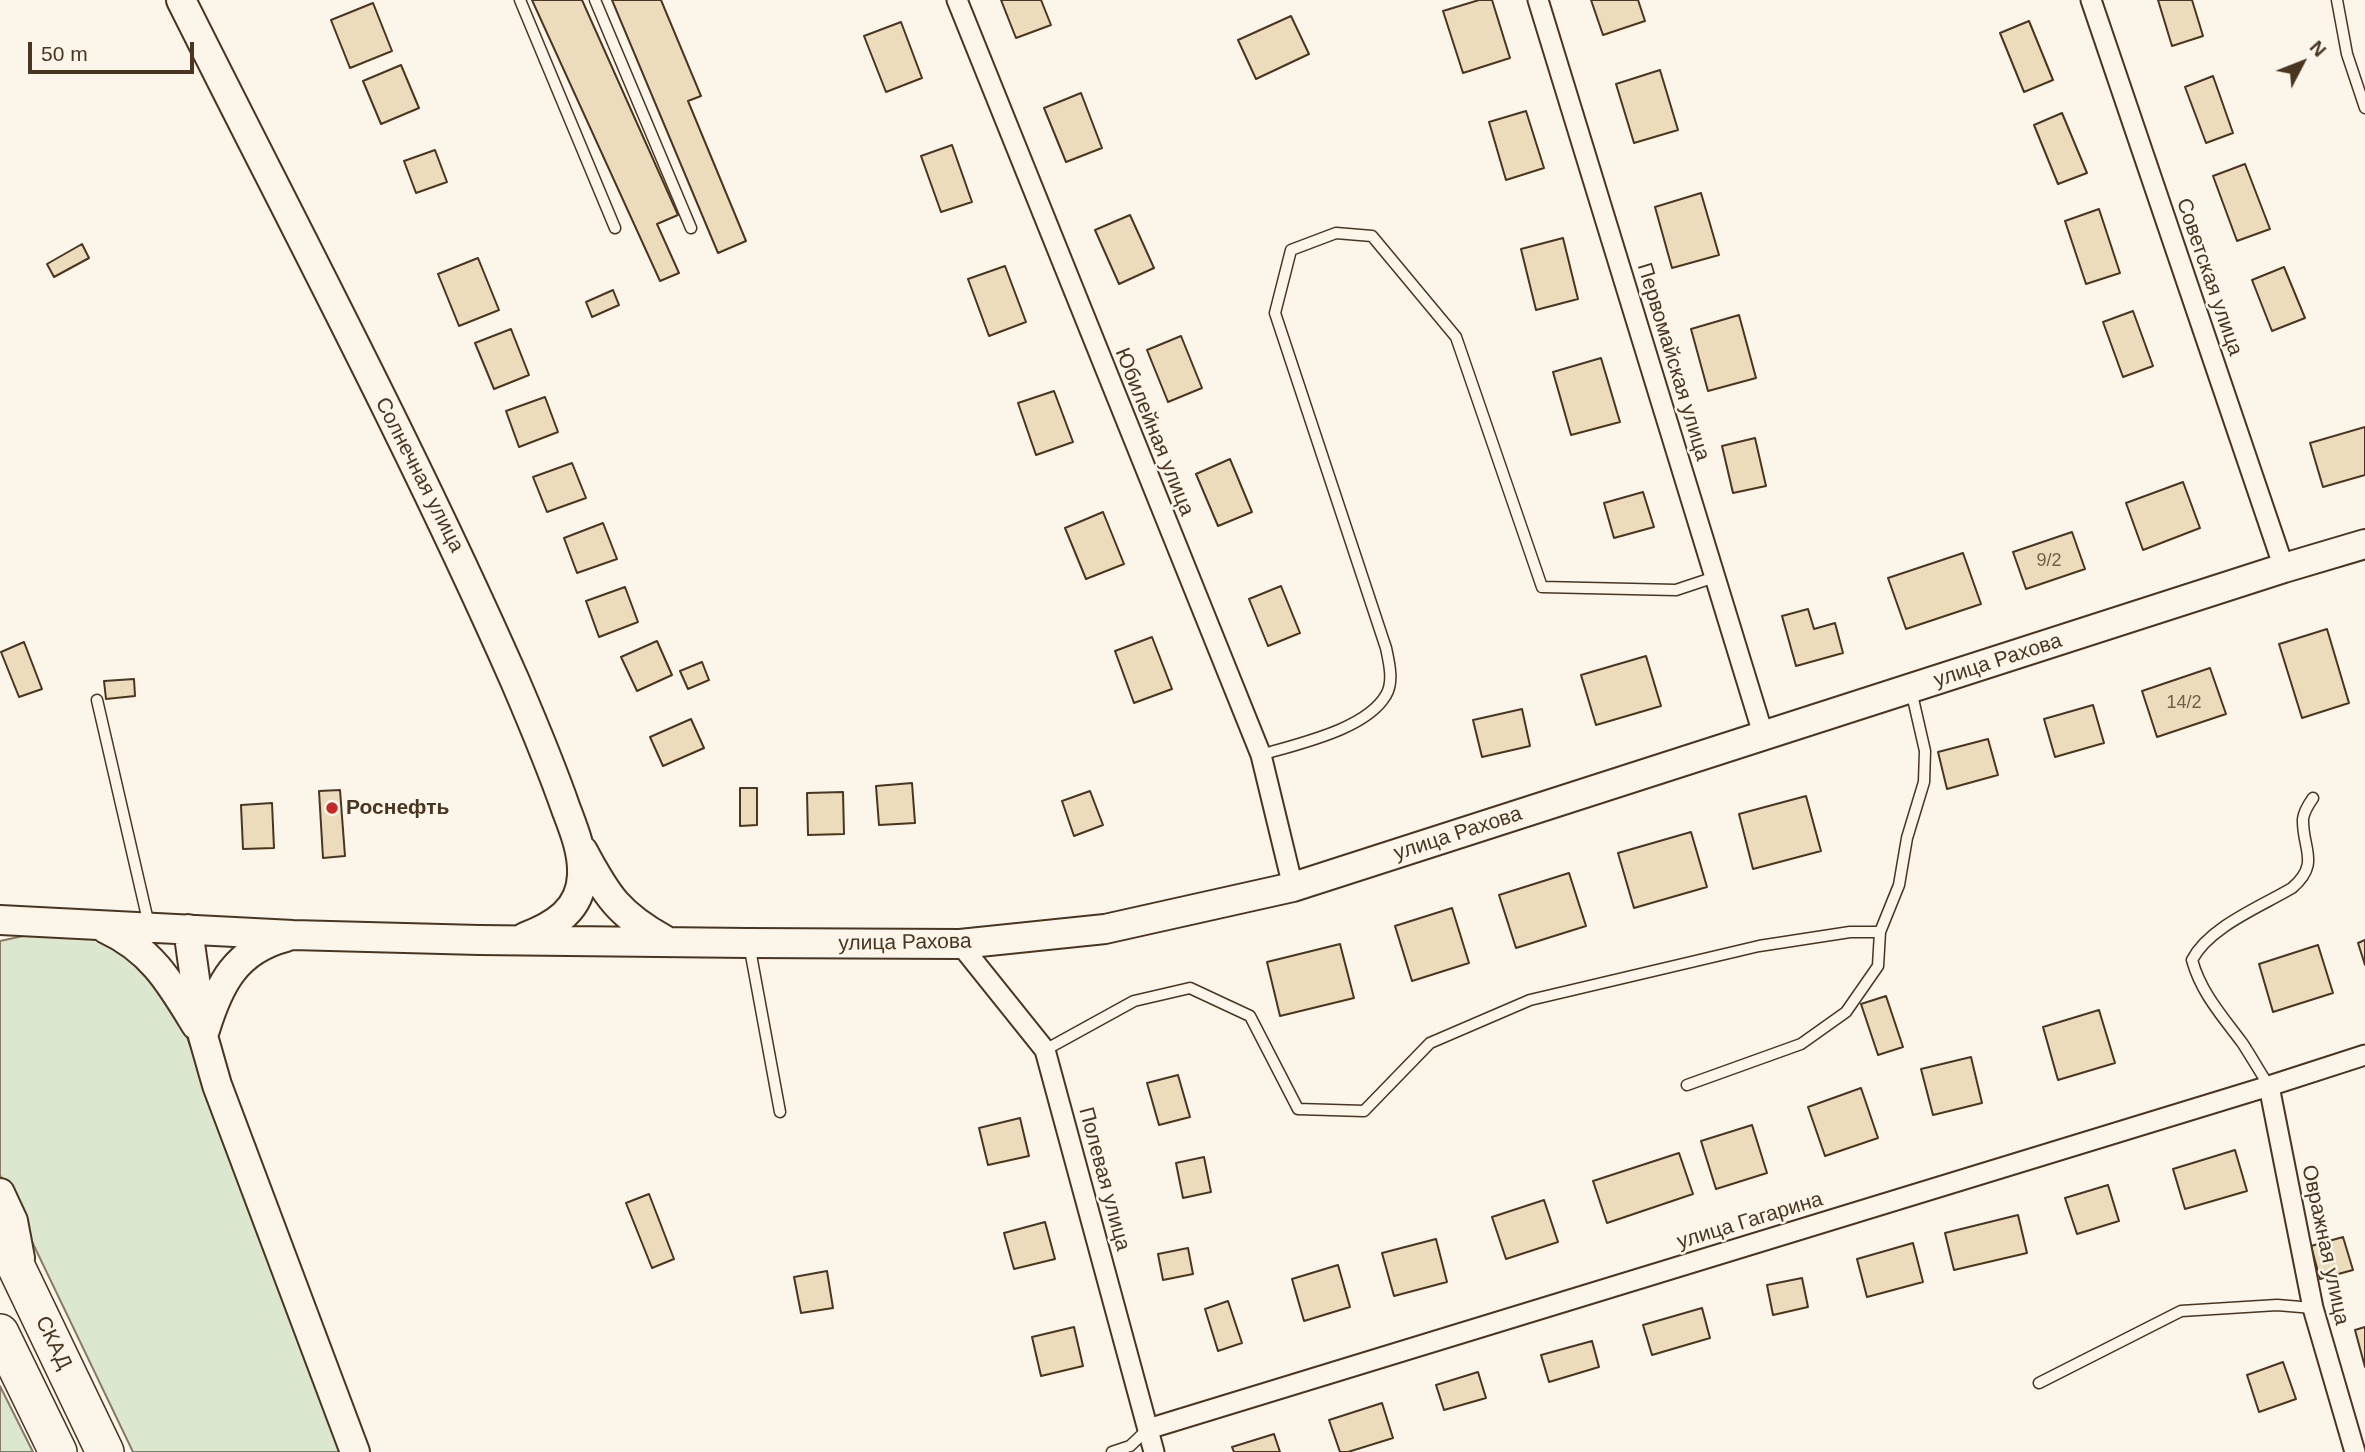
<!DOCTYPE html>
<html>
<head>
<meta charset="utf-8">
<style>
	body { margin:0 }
	#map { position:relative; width:2365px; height:1452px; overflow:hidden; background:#fbf6e9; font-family:Arial,sans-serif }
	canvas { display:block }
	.north { position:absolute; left:2267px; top:28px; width:70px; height:70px; -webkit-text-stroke:5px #fbf6e9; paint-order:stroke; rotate:48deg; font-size:19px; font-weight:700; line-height:28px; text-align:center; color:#4a3520 }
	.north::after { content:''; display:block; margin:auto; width:24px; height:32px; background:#4a3520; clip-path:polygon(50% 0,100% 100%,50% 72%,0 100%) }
	.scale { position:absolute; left:28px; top:42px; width:166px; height:32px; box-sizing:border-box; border:4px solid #4a3520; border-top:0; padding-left:9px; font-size:21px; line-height:24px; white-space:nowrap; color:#4a3520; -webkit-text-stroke:5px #fbf6e9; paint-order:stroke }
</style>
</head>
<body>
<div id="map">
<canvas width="2365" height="1452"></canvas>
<div class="north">N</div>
<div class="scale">50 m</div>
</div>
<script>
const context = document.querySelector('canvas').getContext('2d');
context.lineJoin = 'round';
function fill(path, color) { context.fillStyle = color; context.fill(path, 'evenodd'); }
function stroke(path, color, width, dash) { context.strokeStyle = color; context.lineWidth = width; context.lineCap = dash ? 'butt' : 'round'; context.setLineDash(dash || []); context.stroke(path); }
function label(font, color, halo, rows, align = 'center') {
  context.font = font + ' Arial,sans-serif'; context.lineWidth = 5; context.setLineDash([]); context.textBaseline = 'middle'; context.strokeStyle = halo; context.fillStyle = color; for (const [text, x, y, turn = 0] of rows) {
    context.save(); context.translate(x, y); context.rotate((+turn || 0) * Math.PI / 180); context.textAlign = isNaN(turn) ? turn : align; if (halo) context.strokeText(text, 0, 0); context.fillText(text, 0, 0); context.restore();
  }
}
const green = new Path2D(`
	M23 936H95L125 949 179 1016 343 1452H133L0 1175V941Z
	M0 1386 33 1452H0Z`);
const building = new Path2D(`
	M532 0H582L678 215 657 224 679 273 660 281Z
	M612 0H661L701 96 688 101 746 241 718 253Z
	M1001 0H1041L1051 25 1016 38Z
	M1479 0H1492L1510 58 1463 73 1443 11Z
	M1591 0H1638L1645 21 1603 35Z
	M2158 0H2192L2203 36 2172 46Z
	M373 3 392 51 350 68 331 20Z
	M1291 16 1309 54 1256 79 1238 40Z
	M2029 21 2053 80 2024 92 2000 33Z
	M901 22 922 78 886 92 864 36Z
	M401 65 419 108 381 124 363 81Z
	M1660 70 1678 130 1634 143 1616 84Z
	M2213 76 2233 133 2206 143 2185 87Z
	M1081 93 1102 148 1066 162 1044 108Z
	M1526 111 1544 168 1506 180 1489 122Z
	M2062 113 2087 173 2058 184 2034 125Z
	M952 145 972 202 941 212 921 156Z
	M435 150 447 182 416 193 404 161Z
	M2245 164 2270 229 2237 241 2213 176Z
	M1701 193 1719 255 1672 268 1655 207Z
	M2099 209 2120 273 2086 284 2065 221Z
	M1130 215 1154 268 1119 284 1095 230Z
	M1563 238 1578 299 1536 310 1521 249Z
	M82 244 89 258 54 277 47 264Z
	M478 258 499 310 459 326 438 274Z
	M1005 266 1026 322 989 336 968 279Z
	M2284 267 2305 318 2272 331 2252 280Z
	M613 290 619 305 592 317 586 302Z
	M2133 311 2153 366 2123 377 2103 322Z
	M1739 315 1756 378 1708 391 1691 329Z
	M511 329 529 375 494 389 475 343Z
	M1181 336 1202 388 1168 402 1147 350Z
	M1601 358 1620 422 1571 435 1553 372Z
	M1054 391 1073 442 1036 455 1018 403Z
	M545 397 558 432 519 447 506 411Z
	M2365 427V475L2323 487 2310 443Z
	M1755 438 1766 486 1733 493 1722 446Z
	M1230 459 1252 512 1218 526 1196 474Z
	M572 463 586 498 547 512 533 477Z
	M2183 482 2200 528 2143 550 2126 503Z
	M1643 492 1654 527 1614 538 1604 503Z
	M1103 512 1124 564 1086 579 1065 528Z
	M603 523 617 559 577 573 564 538Z
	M2072 532 2085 569 2026 589 2013 552Z
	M1963 553 1981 604 1906 629 1888 578Z
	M1281 586 1300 633 1268 646 1249 599Z
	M625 587 638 622 599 637 586 601Z
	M1808 609 1814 629 1835 623 1843 653 1796 666 1782 616Z
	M2327 629 2349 703 2302 718 2279 644Z
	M1152 637 1172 689 1134 703 1115 651Z
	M657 641 672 675 637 691 621 657Z
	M24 642 42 689 19 697 1 652Z
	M1646 656 1661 706 1596 725 1581 675Z
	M702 662 709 680 688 689 680 671Z
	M2210 668 2226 714 2157 737 2142 691Z
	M134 679 135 696 106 699 104 681Z
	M2093 705 2104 743 2055 757 2044 719Z
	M1522 709 1530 746 1482 757 1473 720Z
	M691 719 704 748 663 766 650 737Z
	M1988 739 1998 775 1947 789 1938 752Z
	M912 783 915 823 879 825 876 786Z
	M740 788H757V825L740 826Z
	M340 790 345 856 323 858 319 791Z
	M1090 791 1103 825 1074 836 1062 801Z
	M843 792 844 834 808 835 807 793Z
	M1806 796 1821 851 1753 869 1739 814Z
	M272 803 274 848 243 849 241 805Z
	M1691 832 1707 887 1634 908 1618 853Z
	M1569 873 1586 926 1516 948 1499 895Z
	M1452 908 1469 963 1412 981 1395 926Z
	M2365 940V965L2358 943Z
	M1340 944 1354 998 1280 1016 1267 962Z
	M2318 945 2333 993 2273 1012 2259 964Z
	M1886 996 1903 1047 1878 1055 1861 1004Z
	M2099 1010 2115 1063 2058 1080 2043 1027Z
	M1971 1057 1982 1103 1933 1115 1921 1069Z
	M1178 1075 1190 1117 1159 1125 1147 1083Z
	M1861 1088 1878 1138 1825 1156 1808 1107Z
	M1020 1118 1029 1156 988 1165 979 1128Z
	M1752 1125 1767 1173 1716 1189 1701 1141Z
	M2235 1150 2247 1191 2185 1209 2173 1169Z
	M1679 1153 1693 1194 1607 1223 1593 1181Z
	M1204 1157 1211 1192 1183 1198 1176 1163Z
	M2108 1185 2119 1221 2077 1234 2065 1198Z
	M649 1194 674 1259 652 1268 626 1203Z
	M1544 1200 1558 1242 1506 1259 1492 1217Z
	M2018 1215 2027 1253 1954 1270 1945 1233Z
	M1045 1222 1055 1259 1014 1269 1004 1233Z
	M2343 1237 2353 1270 2320 1279 2311 1246Z
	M1436 1239 1447 1282 1394 1296 1382 1253Z
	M1913 1243 1923 1282 1867 1297 1857 1259Z
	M1188 1248 1193 1274 1163 1280 1158 1254Z
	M1338 1265 1350 1307 1304 1321 1292 1279Z
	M827 1271 833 1308 801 1313 794 1277Z
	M1802 1278 1808 1307 1773 1315 1767 1285Z
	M1228 1301 1242 1343 1218 1351 1205 1309Z
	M1702 1308 1710 1338 1652 1355 1643 1325Z
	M1074 1327 1083 1366 1041 1376 1032 1337Z
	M2365 1327V1367L2355 1330Z
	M1592 1341 1599 1367 1549 1382 1541 1355Z
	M2283 1362 2296 1399 2259 1412 2247 1375Z
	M1478 1372 1486 1398 1444 1410 1436 1385Z
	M1382 1403 1393 1438 1348 1452H1340L1329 1420Z
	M1274 1434 1280 1452H1234L1232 1447Z`);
const lane = new Path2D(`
	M520 0 615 228
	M595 0 691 228
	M2337 0 2347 54 2365 108
	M97 700 149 925
	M1261 755C1296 744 1366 730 1386 695 1394 682 1389 662 1386 648L1275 313 1291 250 1336 233 1372 236 1456 337 1542 587 1676 590 1715 577
	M749 944 780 1112
	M1045 1050 1134 1001 1190 988 1250 1016 1298 1109 1364 1111 1430 1043 1530 1000 1759 946 1850 932H1880
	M1687 1085 1801 1044 1846 1012 1878 966 1880 932 1899 885 1907 838 1924 782 1925 751 1911 690
	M2269 1086C2260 1072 2252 1058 2243 1044 2223 1017 2201 993 2192 960 2209 927 2260 907 2292 888 2321 863 2302 849 2303 819 2304 811 2308 805 2313 798
	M2039 1383 2181 1311 2277 1305 2313 1308
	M1112 1452 1130 1446 1148 1429`);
const street = new Path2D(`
	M957 0 1261 755 1293 887
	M1538 0 1764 737
	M2091 0 2284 568
	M960 944 1045 1050 1154 1452
	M2269 1086 2313 1308 2355 1452
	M1148 1429 2269 1086 2365 1055`);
const secondary = new Path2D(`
	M181 0C294 226 413 450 515 681 533 723 551 766 566 809 574 830 583 852 582 875 581 910 554 926 525 937
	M583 851C607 896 619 915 665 940
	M0 920 293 935 479 940 748 943 960 944 1105 929 1293 887 2284 568 2365 544
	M106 929C152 950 171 984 196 1025
	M188 929 203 1036 217 1085 355 1452
	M205 1030C219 984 236 950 286 937
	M0 1193 13 1221 20 1258`);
const highway = new Path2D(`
	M0 1233 105 1452
	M0 1333 58 1452`);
const markers = [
	[332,808,7,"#c62828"]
];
const numberNames = [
	["9/2",2049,561],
	["14/2",2184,703]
];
const streetNames = [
	["Советская улица",2209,277,71],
	["Первомайская улица",1673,362,73],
	["Юбилейная улица",1154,432,68],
	["Солнечная улица",419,475,63],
	["улица Рахова",1998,661,-18],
	["улица Рахова",1458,834,-18],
	["улица Рахова",905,943,-1],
	["Полевая улица",1104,1179,75],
	["улица Гагарина",1750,1221,-17],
	["Овражная улица",2325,1245,78],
	["СКАД",53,1343,64]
];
const poiNames = [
	["Роснефть",346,808]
];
fill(green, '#dce7d0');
stroke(green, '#887966', 2);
fill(building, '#ecdcbc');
stroke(building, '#4a3520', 2);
stroke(lane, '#4a3520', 13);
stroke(street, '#4a3520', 23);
stroke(secondary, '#4a3520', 32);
stroke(highway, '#4a3520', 40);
stroke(lane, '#fbf6e9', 10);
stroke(street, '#fbf6e9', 19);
stroke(secondary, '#fbf6e9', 28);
stroke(highway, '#fbf6e9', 37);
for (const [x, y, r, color] of markers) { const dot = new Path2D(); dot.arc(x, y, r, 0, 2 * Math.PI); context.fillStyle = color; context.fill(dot); stroke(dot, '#fbf6e9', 2.5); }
label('18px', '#725f47', null, numberNames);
label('21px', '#4a3520', '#fbf6e9', streetNames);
label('bold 21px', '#4a3520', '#fbf6e9', poiNames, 'left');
</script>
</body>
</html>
